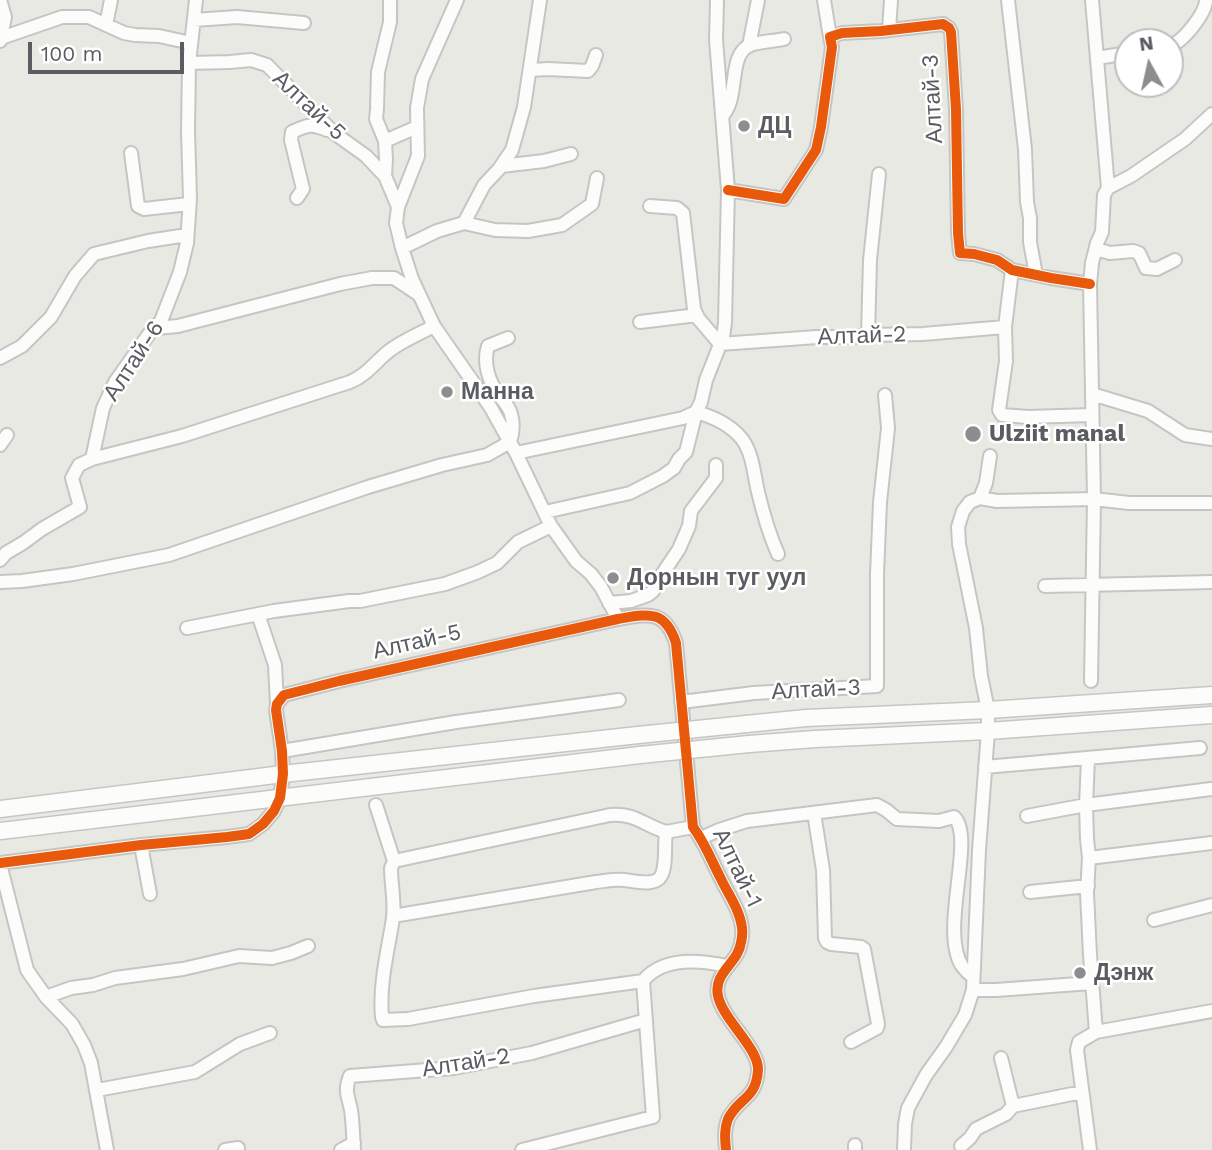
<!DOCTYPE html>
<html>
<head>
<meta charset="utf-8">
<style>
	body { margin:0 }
	#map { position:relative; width:1212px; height:1150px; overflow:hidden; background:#e9e9e4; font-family:"Work Sans",sans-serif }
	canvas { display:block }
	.north { position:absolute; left:1114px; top:28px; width:70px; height:70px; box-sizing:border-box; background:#fff; border:2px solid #bdbec0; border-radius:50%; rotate:352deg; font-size:19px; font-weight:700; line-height:28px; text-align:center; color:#595c61 }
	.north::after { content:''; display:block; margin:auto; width:24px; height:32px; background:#8b8d8f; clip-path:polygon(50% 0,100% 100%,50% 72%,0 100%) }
	.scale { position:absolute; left:28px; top:42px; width:156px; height:32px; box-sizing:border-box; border:4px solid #595c61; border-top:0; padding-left:9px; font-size:21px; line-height:24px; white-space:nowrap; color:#595c61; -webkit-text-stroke:5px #fff; paint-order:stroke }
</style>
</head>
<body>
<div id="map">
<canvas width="1212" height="1150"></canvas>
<div class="north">N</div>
<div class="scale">100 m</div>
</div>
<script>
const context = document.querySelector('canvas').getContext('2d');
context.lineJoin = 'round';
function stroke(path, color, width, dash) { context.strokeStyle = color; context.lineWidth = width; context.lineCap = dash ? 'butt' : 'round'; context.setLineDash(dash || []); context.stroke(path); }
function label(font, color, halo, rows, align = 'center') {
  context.font = font + ' "Work Sans",sans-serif'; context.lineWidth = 5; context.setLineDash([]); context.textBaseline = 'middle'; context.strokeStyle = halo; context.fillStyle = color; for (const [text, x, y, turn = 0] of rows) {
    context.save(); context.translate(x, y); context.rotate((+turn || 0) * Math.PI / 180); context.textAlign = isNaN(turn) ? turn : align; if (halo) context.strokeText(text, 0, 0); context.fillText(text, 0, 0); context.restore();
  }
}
const minor = new Path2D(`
	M457 0 422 79 417 108 418 156 398 207 396 223 402 248 412 279 434 326 491 408 516 453 551 526 576 561 591 574 601 587 618 619
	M824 0 830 37
	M1008 0 1025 149 1027 202 1030 218V242L1036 275
	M1092 0 1108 188
	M194 20 237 17 304 23
	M106 25 111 0
	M889 30 891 0
	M1 38 62 17H89L124 33 135 35 159 36 191 43
	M0 41 5 17 0 0
	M749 46 758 0
	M1170 46C1183 42 1206 13 1206 0
	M1097 58 1128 53
	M189 63 230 62 251 60 267 65 334 133 366 156 385 176 398 207
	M530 70 548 69 588 71 592 66 596 55
	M722 116C740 99 727 55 750 45 758 42 775 41 784 39
	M385 141 417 127
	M131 153 138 206 144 209 189 204
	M501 166 544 161 571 154
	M385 176 386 159 385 141 376 119 377 109 378 72 390 22V0
	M728 190 784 199 816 150 821 127 832 47 830 37 842 33 881 31 943 24 949 28 951 32 956 109 958 233 960 253 974 254 997 260 1012 270 1051 278 1090 284
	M297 198 303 189 291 140 292 132C307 125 311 123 327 130
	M650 206 677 208 683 213 694 309 698 318 720 344
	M464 223 495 230 528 231 562 225 592 204 597 178
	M402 248 437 231 464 223 484 185 499 169 512 150 524 107 540 0
	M1096 249 1110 253 1133 251 1139 253 1146 268 1157 269 1175 260
	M1012 270 1005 327 1006 361 999 410 1002 415 1028 417 1092 415
	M640 322 697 315
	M156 328 178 326 340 284 372 278H394L418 294
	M868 335 870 260 879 174
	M720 344 817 337H854L868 335 923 334 1005 327
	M0 358 22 346 51 317 75 276 94 254 148 241 187 235
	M1092 394 1148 411 1185 435 1212 439
	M696 412C714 417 730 424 742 439 753 454 754 475 758 492 763 513 769 534 778 554
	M0 445 7 435
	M516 453 683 418 696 412
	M92 459 182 436 350 382C367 375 375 362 389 351 402 341 419 334 434 326
	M980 498 997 501 1094 499 1129 503H1212
	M980 498 986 483 990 456
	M545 512 630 493 663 476 674 468 679 459 686 452 696 412 701 402 706 380 723 337 725 323 728 190 716 40 717 0
	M0 560 6 553 23 543 42 529 80 507 72 478 79 465 92 459 103 408 115 382 149 334 161 321 180 272 187 243 190 199 188 131 189 63 196 0
	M0 582 22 581 73 574 169 555 368 487 442 465 487 455 510 442C513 433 514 424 511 414 509 406 503 401 499 395 488 381 483 362 488 346L508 338
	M1045 586 1212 582
	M609 603 631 601 648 595 653 591 657 582 679 549 689 526 691 511 716 478V465
	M258 614 275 665 277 704
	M187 628 274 611 349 601H360L445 584 478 572 497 563 518 542 551 526
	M1091 681 1094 499 1090 284 1092 263 1097 243 1102 232 1104 195 1108 188 1131 176 1185 139 1212 114
	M681 702 754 693 877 686V574L880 502 888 428 885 395
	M282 751 456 722 619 700
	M1088 759 1086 805 1087 839 1089 858 1087 893 1090 955 1096 1032
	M985 767 1200 748
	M376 805 394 861
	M814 813 823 870 825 938 827 942 831 944 861 947 864 949 878 1024 877 1028 851 1042
	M1027 816 1086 805 1211 789
	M701 838 719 830 747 821 877 805 886 810 897 819 939 821 954 817C976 837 939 930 962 966 965 970 969 974 973 977
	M141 845 150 894
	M1089 858 1212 843
	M394 861 391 868C391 884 395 901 393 918 388 951 379 983 382 1017L383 1020 408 1019 534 996 643 981
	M394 861 610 815C636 813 643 825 666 832
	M0 863 141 845 227 837 249 834 263 824 274 811 280 798 283 774 282 751 276 710 277 704 284 695 339 681 618 619C648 614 665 609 676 643L693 827C705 843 712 862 721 879 728 894 740 910 742 928 743 935 741 947 737 954 729 968 714 977 718 996 723 1020 759 1048 758 1070 756 1100 739 1097 728 1119 724 1129 725 1139 726 1150
	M0 864 27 970 46 997 72 1024 84 1045 91 1063 107 1150
	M1030 892 1088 886
	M393 916 596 882C605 881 615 879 624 880 634 881 655 887 661 876 667 866 664 844 666 832L693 827
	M1154 920 1212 905
	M973 990H996L1092 983
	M46 997 71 988 93 985 115 978 183 969 239 956 272 958 291 953 308 946
	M1001 1058 1013 1106
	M97 1090 195 1072 240 1044 270 1033
	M961 1146 970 1138 976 1129 1006 1114 1013 1106 1082 1092
	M225 1150 238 1148
	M341 1150 354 1143
	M354 1150C353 1137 353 1123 351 1110 348 1096 344 1090 350 1076L454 1068 532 1053 646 1020
	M522 1150 653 1117 643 981C663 956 700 960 727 966
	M855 1150V1145
	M904 1150 905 1124 908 1108 926 1075 946 1047 965 1015 973 990 979 850 988 731V710L981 676 976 628 959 544 958 527 963 511 970 502 980 498
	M1090 1150 1077 1050 1079 1042 1096 1032 1212 1011`);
const secondary = new Path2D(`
	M746 724 806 718 988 710 1212 695
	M749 744 815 739 988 731 1212 715
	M0 809 283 774 638 735
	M0 831 640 755`);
const secondaryBridge = new Path2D(`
	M638 735 746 724
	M640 755 749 744`);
const cycleway = new Path2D(`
	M728 190 784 199 816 150 821 127 832 47 830 37 842 33 881 31 943 24 949 28 951 32 956 109 958 233 960 253 974 254 997 260 1012 270 1051 278 1090 284
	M0 863 141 845 227 837 249 834 263 824 274 811 280 798 283 774 282 751 276 710 277 704 284 695 339 681 618 619C648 614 665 609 676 643L693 827C705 843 712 862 721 879 728 894 740 910 742 928 743 935 741 947 737 954 729 968 714 977 718 996 723 1020 759 1048 758 1070 756 1100 739 1097 728 1119 724 1129 725 1139 726 1150`);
const markers = [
	[744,126,7,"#8b8d8f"],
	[447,392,7,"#8b8d8f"],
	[973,434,9,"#8b8d8f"],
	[613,578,7,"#8b8d8f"],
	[1080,973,7,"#8b8d8f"]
];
const streetNames = [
	["Алтай-3",933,99,-93],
	["Алтай-5",309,106,43],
	["Алтай-2",862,336,-2],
	["Алтай-6",134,361,-57],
	["Алтай-5",417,642,-13],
	["Алтай-3",816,690,-3],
	["Алтай-1",737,868,64],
	["Алтай-2",466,1063,-9]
];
const poiNames = [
	["ДЦ",758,126],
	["Манна",461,392],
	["Ulziit manal",989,434],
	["Дорнын туг уул",627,578],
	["Дэнж",1094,973]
];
stroke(minor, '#c5c6c4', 16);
stroke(secondary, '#c6c6c5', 19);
stroke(minor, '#fcfcfb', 12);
stroke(secondary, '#fcfcfb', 16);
stroke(secondaryBridge, '#c6c6c5', 19, []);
stroke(secondaryBridge, '#fcfcfb', 16);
stroke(cycleway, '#e8590c', 10);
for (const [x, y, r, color] of markers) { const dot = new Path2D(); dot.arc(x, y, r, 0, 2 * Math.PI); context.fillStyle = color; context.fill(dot); stroke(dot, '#fff', 2.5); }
label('23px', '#595c61', '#fff', streetNames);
label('bold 23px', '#595c61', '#fff', poiNames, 'left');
</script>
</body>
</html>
